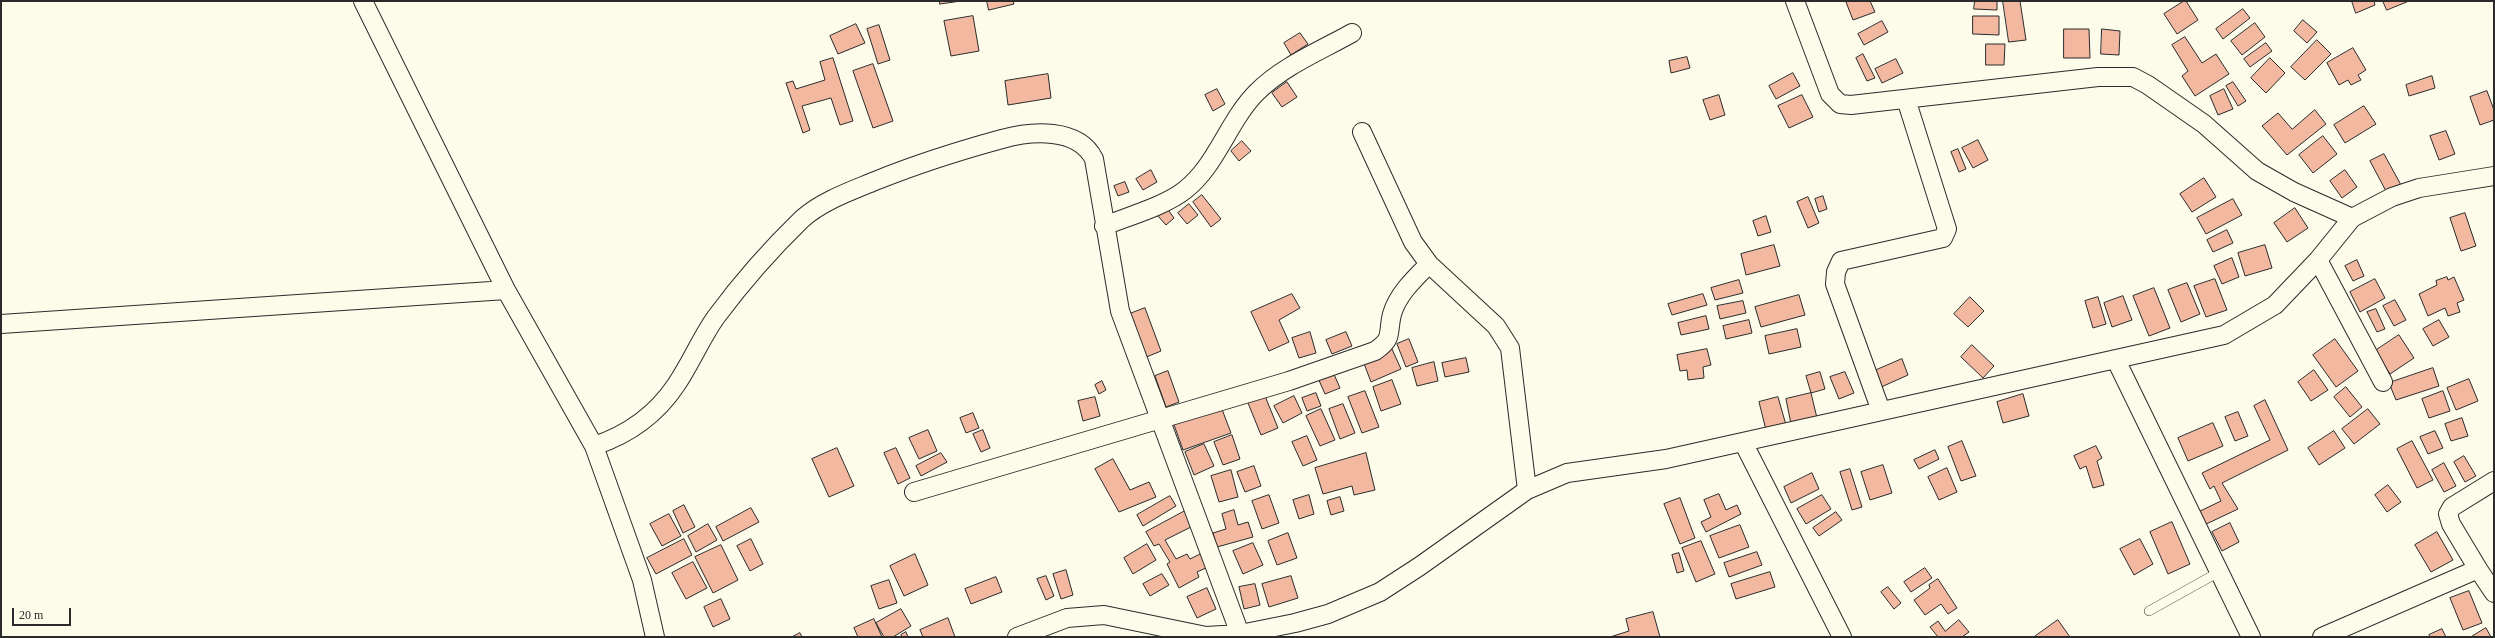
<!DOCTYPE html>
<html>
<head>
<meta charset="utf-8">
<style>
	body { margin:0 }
	#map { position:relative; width:2495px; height:638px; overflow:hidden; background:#fdfbea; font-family:"Times New Roman",serif }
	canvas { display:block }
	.frame { position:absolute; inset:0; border:2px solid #2b2b2b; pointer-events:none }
	.scale { position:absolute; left:12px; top:608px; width:59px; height:18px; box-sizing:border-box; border:2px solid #2b2b2b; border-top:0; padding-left:5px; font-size:12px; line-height:14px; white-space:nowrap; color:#2b2b2b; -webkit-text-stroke:3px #fdfbea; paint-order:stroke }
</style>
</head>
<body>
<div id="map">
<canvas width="2495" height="638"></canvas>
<div class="frame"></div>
<div class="scale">20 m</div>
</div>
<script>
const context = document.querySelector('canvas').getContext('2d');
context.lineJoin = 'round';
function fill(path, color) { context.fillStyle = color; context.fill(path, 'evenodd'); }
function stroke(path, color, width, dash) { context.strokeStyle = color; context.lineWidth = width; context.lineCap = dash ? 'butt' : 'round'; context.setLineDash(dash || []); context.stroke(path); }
const building = new Path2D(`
	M940 1H961L940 4Z
	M987 1H1013L1014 4 989 10Z
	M1870 1 1875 12 1853 20 1846 2Z
	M1975 1H1997V10L1974 9Z
	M2003 1H2020L2026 40 2009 42Z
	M2184 1H2186L2198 20 2177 34 2164 14Z
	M2352 1H2374L2375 5 2356 13Z
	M2383 1H2409L2387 10Z
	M2243 9 2250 18 2223 39 2216 29Z
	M973 16 979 51 951 56 944 21Z
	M1973 16H1999V35L1973 34Z
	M2303 20 2317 32 2307 43 2294 31Z
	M1882 21 1888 32 1864 45 1858 34Z
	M2255 23 2265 37 2242 55 2231 41Z
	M856 24 865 43 838 54 830 36Z
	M879 25 890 60 878 64 867 29Z
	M2064 29H2089L2090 58H2064Z
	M2102 29 2120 31 2119 55 2101 54Z
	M1300 33 1308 44 1291 55 1284 43Z
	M2185 37 2202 63 2216 54 2229 74 2195 96 2182 76 2188 71 2172 45Z
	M2317 40 2331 54 2305 80 2291 67Z
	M2266 43 2272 51 2250 67 2244 59Z
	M1986 44H2005L2004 65H1986Z
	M2353 48 2366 70 2358 75 2361 80 2351 85 2348 80 2339 85 2327 63Z
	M1863 54 1875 78 1867 81 1856 58Z
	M1687 57 1690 68 1671 73 1669 61Z
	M833 58 853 121 840 125 831 98 802 106 810 130 803 133 786 83 793 81 796 89 825 80 820 62Z
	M2270 58 2285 73 2266 93 2251 78Z
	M1896 59 1903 73 1882 83 1875 69Z
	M873 64 893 121 873 128 853 71Z
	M1793 73 1800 86 1776 99 1769 86Z
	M1048 74 1051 98 1008 105 1005 81Z
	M2432 76 2435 88 2409 96 2406 85Z
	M1287 82 1297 97 1282 107 1272 93Z
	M2233 82 2246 101 2238 106 2226 86Z
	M1217 89 1225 104 1213 111 1205 95Z
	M2224 89 2233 109 2218 115 2210 96Z
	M2487 91 2494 110V120L2480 125 2470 97Z
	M1719 95 1725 115 1710 120 1703 100Z
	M1802 95 1813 117 1789 128 1778 106Z
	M2364 106 2376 124 2345 143 2334 125Z
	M2315 110 2326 124 2287 155 2262 126 2278 113 2292 129Z
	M2446 131 2455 154 2439 160 2430 136Z
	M2323 136 2337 154 2313 173 2299 155Z
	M1978 140 1988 160 1973 168 1962 148Z
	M1242 141 1251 151 1239 161 1231 151Z
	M1958 149 1966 169 1959 172 1951 152Z
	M2384 154 2401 185 2387 193 2370 161Z
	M1151 170 1157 182 1143 190 1136 179Z
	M2345 170 2357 187 2342 198 2330 181Z
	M2204 178 2216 197 2192 212 2180 194Z
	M1125 182 1129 192 1118 196 1114 186Z
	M1202 195 1221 219 1211 227 1193 202Z
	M1823 196 1827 209 1819 212 1815 199Z
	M1808 197 1819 223 1808 228 1797 202Z
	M2233 199 2242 215 2206 234 2197 218Z
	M1189 204 1198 215 1187 224 1178 213Z
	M1166 207 1174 218 1166 225 1157 215Z
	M2295 208 2308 228 2287 242 2274 223Z
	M2465 213 2476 246 2461 251 2450 218Z
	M1766 216 1771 232 1758 236 1753 221Z
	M2227 230 2233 243 2213 252 2207 240Z
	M1774 245 1780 266 1746 275 1741 254Z
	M2265 245 2272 268 2245 276 2238 253Z
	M2232 258 2239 277 2222 284 2214 266Z
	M2357 260 2364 276 2353 281 2345 266Z
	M2447 277 2448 280 2454 277 2464 300 2457 303 2460 312 2448 316 2445 308 2428 316 2419 294 2437 285 2436 281Z
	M2215 279 2227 310 2206 317 2194 286Z
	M2375 279 2385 298 2360 312 2350 292Z
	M1739 280 1743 293 1715 300 1711 288Z
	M2187 283 2200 314 2181 322 2168 290Z
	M2154 288 2170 328 2149 336 2133 296Z
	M1292 294 1300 308 1279 320 1289 342 1269 351 1251 312Z
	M1703 294 1707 305 1672 315 1668 304Z
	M1799 295 1805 315 1761 327 1755 307Z
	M2123 296 2132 320 2112 327 2104 303Z
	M1970 297 1984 311 1968 327 1954 314Z
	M2098 297 2106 324 2093 328 2085 301Z
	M2395 300 2406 320 2394 326 2383 306Z
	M1743 301 1746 313 1720 319 1717 306Z
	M1145 308 1161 351 1144 358 1127 315Z
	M2376 309 2385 329 2377 332 2367 312Z
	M1706 316 1709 329 1681 335 1678 323Z
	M1749 320 1752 333 1726 339 1723 326Z
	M2439 320 2449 337 2433 346 2423 329Z
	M1797 329 1801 347 1769 354 1765 336Z
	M1310 332 1316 353 1299 358 1292 338Z
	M1346 332 1352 346 1332 354 1326 340Z
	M2399 335 2414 358 2390 374 2375 351Z
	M1409 339 1418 362 1406 367 1397 344Z
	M2335 339 2358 371 2336 387 2313 355Z
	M1972 345 1994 366 1983 378 1961 357Z
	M1392 349 1401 369 1371 382 1363 361Z
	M1707 349 1711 365 1703 367 1704 378 1688 380 1687 370 1680 371 1677 355Z
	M1466 358 1469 372 1445 377 1442 363Z
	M1902 359 1908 375 1879 388 1872 372Z
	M1434 362 1438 381 1417 386 1412 368Z
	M2433 368 2439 386 2396 400 2389 383Z
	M2314 370 2328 390 2311 401 2298 382Z
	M1168 371 1179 402 1166 407 1155 376Z
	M1333 372 1340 388 1325 394 1318 378Z
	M1820 372 1825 389 1811 393 1806 376Z
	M1845 372 1854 393 1839 399 1830 377Z
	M2469 379 2478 401 2456 410 2447 388Z
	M1392 380 1401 404 1381 411 1373 387Z
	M1102 381 1106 390 1099 394 1095 385Z
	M2346 387 2362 407 2350 417 2334 397Z
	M1263 391 1278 428 1261 435 1246 398Z
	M1365 391 1379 427 1362 433 1348 397Z
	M2443 391 2450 411 2429 418 2422 399Z
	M1316 393 1321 406 1307 411 1302 398Z
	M1811 393 1817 418 1791 424 1786 399Z
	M2023 394 2029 416 2003 423 1997 402Z
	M1294 396 1302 413 1283 423 1274 406Z
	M1095 397 1100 416 1083 421 1078 401Z
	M1778 397 1786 425 1766 430 1759 402Z
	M2265 400 2288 450 2222 483 2238 509 2202 526 2196 513 2221 501 2214 486 2210 489 2202 473 2270 440 2254 406Z
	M1220 404 1231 433 1183 450 1173 422Z
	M1343 404 1355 433 1340 439 1329 409Z
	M1321 409 1335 440 1320 446 1306 416Z
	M2368 409 2380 424 2354 444 2342 429Z
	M2238 412 2248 436 2235 441 2225 417Z
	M973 413 979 428 966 433 960 418Z
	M2462 418 2468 436 2451 441 2445 424Z
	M2213 423 2223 446 2188 461 2178 438Z
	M928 430 937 451 919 459 909 438Z
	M983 430 990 448 981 452 973 434Z
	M2334 431 2345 448 2319 465 2308 448Z
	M2435 431 2443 448 2428 454 2420 437Z
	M1232 435 1240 459 1223 465 1214 442Z
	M1307 436 1317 460 1303 466 1292 442Z
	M1962 441 1976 476 1961 481 1948 447Z
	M2412 441 2433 480 2417 488 2397 449Z
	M1204 444 1214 466 1194 475 1185 452Z
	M2096 446 2102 458 2097 461 2104 485 2093 488 2086 466 2080 469 2074 456Z
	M837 448 854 486 829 497 812 459Z
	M896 448 910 478 898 484 884 453Z
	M1935 450 1939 459 1919 469 1914 460Z
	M941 453 947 462 921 476 916 466Z
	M1366 453 1375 490 1354 495 1352 486 1323 494 1315 468Z
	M2464 456 2476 476 2465 482 2454 462Z
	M1113 459 1130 490 1149 482 1156 497 1119 512 1095 469Z
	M2444 463 2456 486 2444 492 2432 470Z
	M1883 465 1892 493 1870 500 1861 472Z
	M1254 466 1261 486 1245 492 1237 472Z
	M1947 468 1957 492 1939 500 1928 477Z
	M1850 469 1862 507 1852 510 1840 472Z
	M1231 470 1238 497 1219 502 1211 476Z
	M1812 473 1819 489 1791 503 1784 487Z
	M2388 485 2401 502 2387 512 2375 495Z
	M1719 494 1726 510 1737 505 1741 514 1706 532 1701 522 1711 517 1704 500Z
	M1269 495 1279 523 1262 529 1252 501Z
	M1309 495 1314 514 1299 519 1293 500Z
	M1822 495 1831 509 1806 524 1797 509Z
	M1170 496 1176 506 1143 526 1137 515Z
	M1340 497 1344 511 1331 515 1327 501Z
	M1680 498 1695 538 1680 544 1664 504Z
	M684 505 695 527 683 533 673 511Z
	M751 508 759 522 723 541 716 527Z
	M1234 510 1238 525 1248 522 1253 537 1217 547 1213 533 1226 529 1222 514Z
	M1185 511 1193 526 1165 540 1176 559 1187 554 1190 559 1202 553 1208 567 1197 572 1199 577 1179 588 1167 564 1170 562 1159 544 1154 546 1146 532Z
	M1836 512 1842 520 1819 536 1813 528Z
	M669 514 681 536 662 546 650 524Z
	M2172 522 2190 564 2168 574 2150 532Z
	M2230 523 2239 542 2222 551 2212 532Z
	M708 524 717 540 696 552 688 536Z
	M1740 525 1749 547 1719 558 1710 536Z
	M2437 532 2453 560 2431 572 2415 545Z
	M1288 533 1297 558 1277 565 1268 541Z
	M684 539 692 555 656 574 647 558Z
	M751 539 763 564 750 571 737 546Z
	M2140 539 2153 564 2134 575 2120 549Z
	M1701 541 1715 574 1696 582 1682 548Z
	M1253 543 1263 565 1243 574 1233 551Z
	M1147 544 1156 560 1133 574 1124 558Z
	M721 545 738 580 713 593 695 557Z
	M1757 552 1762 565 1729 577 1724 563Z
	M1679 553 1684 571 1677 573 1672 555Z
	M915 554 928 585 904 596 890 566Z
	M693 562 707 588 686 599 672 573Z
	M1925 568 1932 578 1911 592 1904 582Z
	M1066 570 1073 595 1061 599 1053 574Z
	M1770 572 1775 587 1736 599 1731 584Z
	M1162 574 1169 585 1150 596 1143 584Z
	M1046 576 1054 596 1046 600 1037 579Z
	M1291 576 1298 598 1269 607 1262 584Z
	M996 577 1002 592 971 604 965 589Z
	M1938 579 1957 608 1948 614 1941 604 1925 615 1914 600 1930 588 1929 585Z
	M889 580 897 603 879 609 871 586Z
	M1255 584 1260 605 1244 609 1239 587Z
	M1888 587 1901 603 1894 609 1881 592Z
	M1207 588 1216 609 1197 618 1187 597Z
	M2469 591 2482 623 2463 630 2450 598Z
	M721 599 730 619 713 627 704 607Z
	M901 609 911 626 893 637H884L876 623Z
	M1653 612 1660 637H1610L1629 631 1626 619Z
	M948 618 955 637H923L920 630Z
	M874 619 882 637H858L854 628Z
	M1959 620 1969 632 1962 637H1938L1930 627 1938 621 1945 631Z
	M2058 620 2070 637H2034Z
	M2486 628 2491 637H2471Z
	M2442 629 2446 637H2430L2429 635Z
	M906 632 908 637H902L901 635Z
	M800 633 802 637H792Z`);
const service = new Path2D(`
	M2149 611 2219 572`);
const minor = new Path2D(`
	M363 1 506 290 594 446 642 580 655 637
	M1795 1 1830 94 1840 104 1851 105 2098 77H2133L2148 85 2204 124 2257 171 2294 192 2352 218
	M1362 132 1413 242 1429 264 1496 326 1510 348 1527 490
	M1104 226C1129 216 1165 206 1185 190 1217 165 1228 121 1257 92 1283 66 1320 51 1352 33
	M2318 260 2383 382
	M1 324 506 290
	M2116 360 2251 637
	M1881 411 1835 284 1836 272 1841 261 1943 238 1947 229 1906 99
	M1743 442 1842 637
	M594 446C627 435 656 415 676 385 691 363 701 338 716 317 742 282 771 249 802 219 822 201 851 191 875 181 917 164 958 151 1002 139 1031 131 1078 127 1094 159L1120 311 1240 634
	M914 492 1289 381 1375 351C1394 338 1387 334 1392 314 1398 294 1414 279 1429 264
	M2478 569 2494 593
	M1017 637 1067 618 1104 615 1206 636 1240 634 1295 623 1328 614 1380 592 1420 566 1527 490 1567 473 1666 459 2224 335 2275 305 2318 260 2352 218 2392 197 2419 188 2494 176
	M2322 637 2478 569 2451 524 2448 514 2452 507 2494 481`);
fill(building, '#f2b8a0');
stroke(building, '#2b2b2b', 1);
stroke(service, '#2b2b2b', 10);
stroke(minor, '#2b2b2b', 20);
stroke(service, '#fdfbea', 9);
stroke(minor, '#fdfbea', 18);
</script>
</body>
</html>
